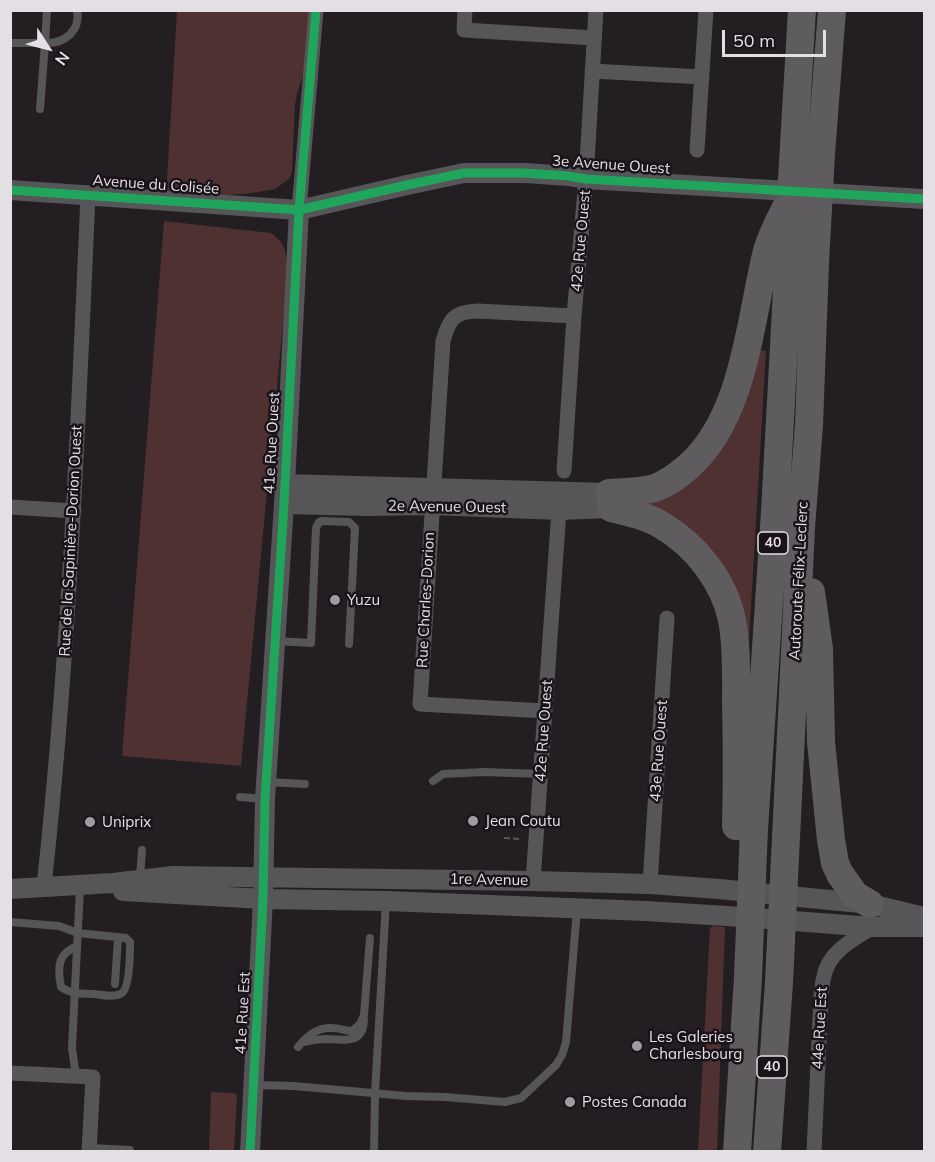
<!DOCTYPE html>
<html>
<head>
<meta charset="utf-8">
<style>
	body { margin:0 }
	#map { position:relative; width:935px; height:1162px; overflow:hidden; background:#221e22; font-family:Mulish,sans-serif }
	canvas { display:block }
	.frame { position:absolute; inset:0; border:12px solid #e4dfe5; pointer-events:none }
	.north { position:absolute; left:18px; top:18px; width:60px; height:60px; -webkit-text-stroke:4px #1a131a; paint-order:stroke; rotate:126deg; font-size:16px; font-weight:700; line-height:24px; text-align:center; color:#e4dfe5 }
	.north::after { content:''; display:block; margin:auto; width:21px; height:27px; background:#e4dfe5; clip-path:polygon(50% 0,100% 100%,50% 72%,0 100%) }
	.scale { position:absolute; left:722px; top:30px; width:104px; height:27px; box-sizing:border-box; border:3px solid #e4dfe5; border-top:0; padding-left:8px; font-size:18px; line-height:21px; white-space:nowrap; color:#e4dfe5; -webkit-text-stroke:4px #1a131a; paint-order:stroke }
</style>
</head>
<body>
<div id="map">
<canvas width="935" height="1162"></canvas>
<div class="frame"></div>
<div class="north">N</div>
<div class="scale">50 m</div>
</div>
<script>
const context = document.querySelector('canvas').getContext('2d');
context.lineJoin = 'round';
function fill(path, color) { context.fillStyle = color; context.fill(path, 'evenodd'); }
function stroke(path, color, width, dash) { context.strokeStyle = color; context.lineWidth = width; context.lineCap = dash ? 'butt' : 'round'; context.setLineDash(dash || []); context.stroke(path); }
function label(font, color, halo, rows, align = 'center') {
  context.font = font + ' Mulish,sans-serif'; context.lineWidth = 5; context.setLineDash([]); context.textBaseline = 'middle'; context.strokeStyle = halo; context.fillStyle = color; for (const [text, x, y, turn = 0] of rows) {
    context.save(); context.translate(x, y); context.rotate((+turn || 0) * Math.PI / 180); context.textAlign = isNaN(turn) ? turn : align; if (halo) context.strokeText(text, 0, 0); context.fillText(text, 0, 0); context.restore();
  }
}
const green = new Path2D(`
	M177 11H313L311 52 297 93 295 105 292 172 289 179 275 189 252 193 217 196H166Z
	M164 221 271 233C286 244 286 251 288 270L241 766 122 756Z
	M756 350 766 351 749 641H741L735 605 630 500 658 496Z
	M713 926 725 927 717 1151H698L710 928Z
	M211 1092 234 1093 237 1095 234 1151H209Z`);
const path = new Path2D(`
	M504 838 521 839`);
const service = new Path2D(`
	M10 43H45L47 10
	M40 109 45 43C64 44 81 31 77 10
	M276 641 311 643 316 528 319 522 321 521 349 522 355 528 349 644
	M433 781 443 774 484 772 541 774
	M268 782 305 784
	M240 797 265 799
	M140 878 142 850
	M10 922 59 926 78 933 126 938 130 942C130 952 130 987 122 993 115 998 102 995 94 994 82 994 71 994 61 987 59 978 57 961 65 954 68 950 73 948 77 946
	M115 984 118 937
	M303 1042C311 1040 319 1039 327 1039 345 1040 363 1044 364 1020
	M298 1047C307 1036 317 1027 332 1028 339 1028 346 1031 352 1031L360 1024 364 1015 370 938
	M76 1076 72 1048 80 888
	M256 1085 294 1086 406 1096 445 1097 505 1102 521 1098 556 1065 562 1055 566 1042 577 909
	M90 1148 130 1150
	M374 1152 375 1093 386 901`);
const minor = new Path2D(`
	M465 10 464 30 594 38
	M592 71 702 77
	M697 150 706 10
	M299 210 316 10
	M564 471 574 316 586 179 596 10
	M10 507 74 511
	M545 711 420 704 443 341C449 320 453 312 477 311L574 316
	M533 881 559 510
	M650 884 667 618
	M44 886C69 657 78 426 88 195
	M10 1073 93 1077 89 1152
	M814 1152 821 996C822 989 822 983 824 976 829 951 853 940 873 927`);
const tertiary = new Path2D(`
	M10 190 299 210 407 185 464 173H525L568 176 586 179 924 199
	M285 484 609 493
	M284 504 368 506 432 505 559 510 611 508
	M10 889 113 883 173 876 533 881 650 884 719 889 870 904 924 917
	M123 891 263 899 386 901 646 911 727 916 873 927H924
	M250 1152 263 899 265 799 284 504 299 210`);
const motorway = new Path2D(`
	M609 493C624 492 640 492 655 488 668 483 679 475 689 466 745 416 750 319 767 251 771 236 779 222 785 209
	M611 508C628 512 647 516 663 526 696 546 724 581 732 620 737 645 736 676 736 702 737 744 737 785 736 826
	M811 592 819 649 821 742 831 840 835 863 840 874 855 895 870 904
	M737 1152 748 977 754 829 775 512 789 253 791 196 802 10
	M767 1152 779 982 801 528 809 425 815 264 821 154 832 10`);
const cycleway = new Path2D(`
	M10 190 299 210 407 185 464 173H525L568 176 586 179 924 199
	M250 1152 263 899 265 799 284 504 299 210 316 10`);
const markers = [
	[335,600,6,"#a09ba1"],
	[473,821,6,"#a09ba1"],
	[90,822,6,"#a09ba1"],
	[637,1046,6,"#a09ba1"],
	[570,1102,6,"#a09ba1"]
];
const shields = [
	[773,543,30],
	[772,1067,30]
];
const shieldNames = [
	["40",773,543],
	["40",772,1067]
];
const streetNames = [
	["3e Avenue Ouest",611,165,4],
	["Avenue du Colisée",156,185,4],
	["42e Rue Ouest",581,241,-85],
	["41e Rue Ouest",272,443,-87],
	["2e Avenue Ouest",447,507,1],
	["Rue de la Sapinière-Dorion Ouest",71,541,-87],
	["Autoroute Félix-Leclerc",799,581,-87],
	["Rue Charles-Dorion",426,600,-87],
	["42e Rue Ouest",544,731,-86],
	["43e Rue Ouest",659,751,-86],
	["1re Avenue",489,880,1],
	["41e Rue Est",243,1013,-87],
	["44e Rue Est",820,1028,-87]
];
const poiNames = [
	["Yuzu",347,600],
	["Jean Coutu",485,821],
	["Uniprix",102,822],
	["Les Galeries",649,1037],
	["Charlesbourg",649,1054],
	["Postes Canada",582,1102]
];
fill(green, '#4f3132');
stroke(path, '#5a595b', 2, [6, 3]);
stroke(service, '#565557', 8);
stroke(minor, '#565557', 15);
stroke(tertiary, '#565557', 20);
stroke(motorway, '#5e5c5e', 28);
stroke(cycleway, '#20a55d', 9);
for (const [x, y, r, color] of markers) { const dot = new Path2D(); dot.arc(x, y, r, 0, 2 * Math.PI); context.fillStyle = color; context.fill(dot); stroke(dot, '#1a131a', 2); }
for (const [x, y, w] of shields) { const box = new Path2D(); box.roundRect(x - w / 2, y - 11, w, 22, 4.5); context.fillStyle = '#1a131a'; context.fill(box); stroke(box, '#e4dfe5', 1.5); }
label('bold 14px', '#e4dfe5', null, shieldNames);
label('15px', '#e4dfe5', '#1a131a', streetNames);
label('15px', '#e4dfe5', '#1a131a', poiNames, 'left');
</script>
</body>
</html>
